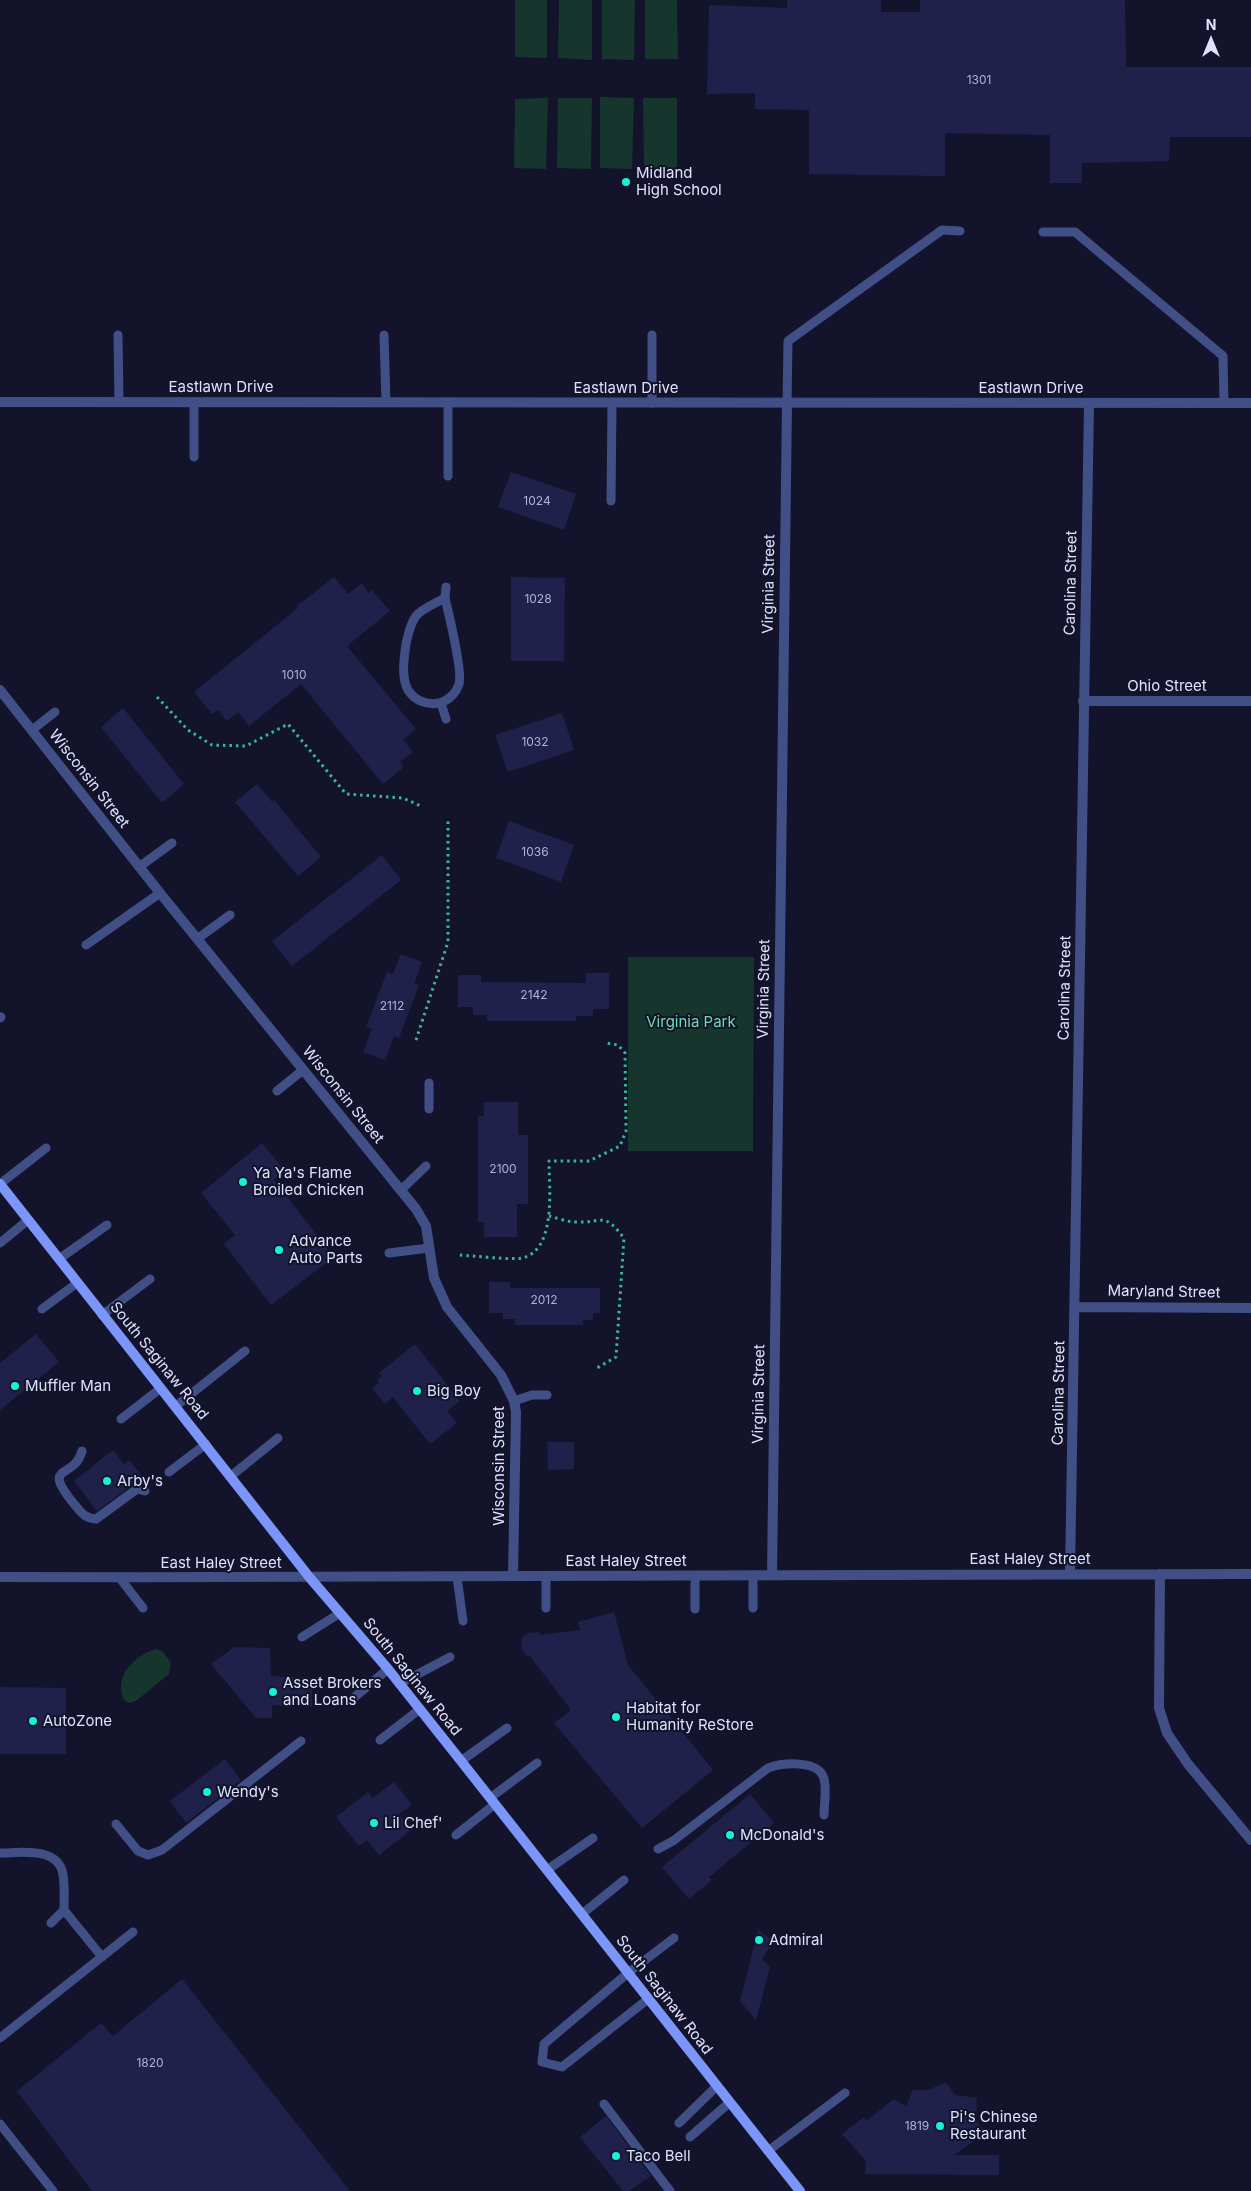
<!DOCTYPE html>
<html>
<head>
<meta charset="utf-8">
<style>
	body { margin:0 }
	#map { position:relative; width:1251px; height:2191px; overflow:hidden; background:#13142b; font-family:Inter,sans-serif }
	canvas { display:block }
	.north { position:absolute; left:1186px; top:15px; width:50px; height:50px; -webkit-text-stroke:4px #13142b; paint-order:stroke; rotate:0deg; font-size:14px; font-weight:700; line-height:20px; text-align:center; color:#dfe2fd }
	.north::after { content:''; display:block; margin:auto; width:18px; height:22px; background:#dfe2fd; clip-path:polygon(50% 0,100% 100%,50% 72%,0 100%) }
</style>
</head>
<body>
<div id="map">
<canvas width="1251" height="2191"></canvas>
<div class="north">N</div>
</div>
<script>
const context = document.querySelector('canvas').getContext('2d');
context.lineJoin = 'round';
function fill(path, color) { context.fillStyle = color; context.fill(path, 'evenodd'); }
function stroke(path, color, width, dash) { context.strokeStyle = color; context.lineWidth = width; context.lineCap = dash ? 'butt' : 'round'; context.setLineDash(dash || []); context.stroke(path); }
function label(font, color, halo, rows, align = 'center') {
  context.font = font + ' Inter,sans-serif'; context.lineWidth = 4; context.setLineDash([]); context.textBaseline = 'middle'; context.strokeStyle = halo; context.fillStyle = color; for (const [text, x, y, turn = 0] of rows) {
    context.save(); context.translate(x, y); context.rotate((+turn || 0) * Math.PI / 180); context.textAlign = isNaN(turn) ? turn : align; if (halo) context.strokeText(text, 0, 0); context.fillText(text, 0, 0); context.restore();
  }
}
const green = new Path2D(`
	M515 0H547V58L515 57Z
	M559 0H592V60L558 58Z
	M602 0H635L634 60 602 59Z
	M645 0H677L678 59H645Z
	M600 97 634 98 632 169 600 168Z
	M548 98 546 169 514 168 515 99Z
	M558 98H592L591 169 557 168Z
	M643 98H677V168H644Z
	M628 957H754L753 1151H628Z
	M156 1649 162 1651 171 1663 169 1674 136 1701 130 1703 124 1700C113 1676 134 1656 156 1649Z`);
const building = new Path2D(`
	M787 0H881V12H920V0H1125L1126 67H1251V137H1170L1169 161 1082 163V183H1050V135L945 133V176L809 174V110L755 109V93L707 94 709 5 787 8Z
	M511 472 576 494 564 530 498 507Z
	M334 577 348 594 362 583 369 593 372 590 390 611 347 646 416 729 403 740 413 752 400 762 404 767 383 784 301 684 249 726 238 712 227 721 218 710 212 714 194 692 298 608 297 606Z
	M511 577 565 578 564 661H511Z
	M123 708 184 784 162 803 101 727Z
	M562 713 574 750 508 772 495 735Z
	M257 784 272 802 274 800 321 857 298 876 235 802Z
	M509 821 574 845 561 882 496 858Z
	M382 855 401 880 292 966 272 941Z
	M401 954 422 962 414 984 419 985 399 1038 394 1036 385 1060 363 1052 372 1029 366 1027 387 972 393 974Z
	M586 973H609V1009H593V1016H576V1021H487V1015H473V1007H458V975H481V982L586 983Z
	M484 1102H518V1135H528V1204H517V1237H484V1222H478V1116H484Z
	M262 1143 285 1171 274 1180 334 1257 271 1305 224 1244 235 1235 201 1193Z
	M489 1282H510V1288H600V1313H593V1320H583V1325H515V1319H503V1313H489Z
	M36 1334 59 1362 0 1410V1363Z
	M415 1344 460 1401 447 1411 457 1423 430 1444 393 1397 385 1404 372 1388 379 1383 377 1380 382 1376 379 1373Z
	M547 1442H574V1469L548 1470Z
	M113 1450 124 1464 129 1460 143 1477 97 1511 74 1481Z
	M614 1612 628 1665 713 1770 642 1828 554 1723 571 1710 530 1656 527 1657 521 1648 522 1637 529 1633 539 1632 540 1635 580 1630 578 1622Z
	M234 1647 270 1648 271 1676 312 1678V1707L272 1705V1718H256L211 1664Z
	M0 1687 66 1688V1754H0Z
	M225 1759 241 1780 186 1823 170 1801Z
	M394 1782 412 1805 399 1814 411 1830 379 1855 367 1840 359 1846 336 1817 368 1792 373 1798Z
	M750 1794 774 1823 709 1877 712 1880 689 1899 662 1867Z
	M758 1930 774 1941 762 1959 770 1967 756 2020 740 2001Z
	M182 1979 350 2191H92L17 2091 101 2023 113 2036Z
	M946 2082 955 2095 977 2098 976 2121 986 2132 954 2155H999V2175L865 2174 866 2161 842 2134 864 2117 866 2121 894 2099 906 2106 913 2090H928Z
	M606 2116 651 2176 629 2191H623L580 2137Z`);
const path = new Path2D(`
	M157 697 188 730 212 745 246 746 288 724 346 794 403 798 423 807
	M416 1040 448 942V821
	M549 1216C557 1218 567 1222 576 1222 604 1223 603 1211 624 1238L616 1357 597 1368
	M460 1255C474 1256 511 1260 522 1258 557 1250 549 1187 549 1161H589L620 1146 626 1131 625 1053 618 1045 606 1043`);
const service = new Path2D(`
	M1043 232H1075L1223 356 1224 403
	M118 335 119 402
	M384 335 386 402
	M652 335V403
	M194 402V457
	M448 402V476
	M787 403 788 341 942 230 960 231
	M611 501 612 403
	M445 598C436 603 423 608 416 616 410 624 408 635 406 644 404 658 401 677 408 690 421 710 451 708 459 684 463 671 449 615 445 598L446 587
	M441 703 446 719
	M32 730 55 712
	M139 867 172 843
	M197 939 230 915
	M86 945 160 893
	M0 1018 1 1017
	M429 1083V1109
	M277 1091 303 1070
	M0 1184 46 1148
	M401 1190 426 1166
	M0 1243 28 1220
	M389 1253 429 1248
	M59 1259 107 1225
	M42 1309 77 1283
	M102 1315 150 1279
	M514 1401 532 1395H547
	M176 1406 245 1351
	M121 1419 161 1388
	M82 1451C74 1481 40 1462 74 1504 81 1512 84 1518 96 1519L137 1489 145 1491
	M169 1472 206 1444
	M231 1476 278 1438
	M695 1576V1609
	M119 1577 143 1608
	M457 1577 463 1621
	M546 1608V1576
	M753 1608V1575
	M302 1637 340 1613
	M399 1684 450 1657
	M351 1700 388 1669
	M380 1740 420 1709
	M461 1761 507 1728
	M490 1798 537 1763
	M116 1824 138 1851 148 1855 162 1850 301 1741
	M456 1835 495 1804
	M658 1849 673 1841 768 1768C782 1763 819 1759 824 1779 827 1789 824 1804 824 1815
	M0 1853C20 1853 59 1846 63 1875 65 1886 64 1898 64 1910L51 1923
	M547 1870 593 1838
	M64 1910 102 1957
	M582 1914 624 1880
	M648 1999 562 2067 542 2062 544 2044 628 1973 674 1938
	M0 2038 133 1932
	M604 2104 670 2191
	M679 2123 717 2086
	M0 2124 53 2191
	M690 2137 730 2102
	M768 2151 845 2093`);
const minor = new Path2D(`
	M0 690 160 893 416 1209 426 1226 434 1278 447 1307 501 1375 514 1401 516 1412 513 1576
	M1083 701H1251
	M1076 1307 1251 1308
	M1070 1574 1089 403
	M1160 1574 1159 1708 1167 1733 1188 1764 1251 1840
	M772 1575 787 403
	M0 1577C417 1578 834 1574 1251 1574`);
const tertiary = new Path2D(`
	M0 402 1251 403`);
const secondary = new Path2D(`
	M0 1184 310 1578 388 1669 461 1761 800 2191`);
const markers = [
	[626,182,5,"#15f2d4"],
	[243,1182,5,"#15f2d4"],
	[279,1250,5,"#15f2d4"],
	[15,1386,5,"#15f2d4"],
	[417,1391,5,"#15f2d4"],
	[107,1481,5,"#15f2d4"],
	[273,1692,5,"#15f2d4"],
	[616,1717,5,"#15f2d4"],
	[33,1721,5,"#15f2d4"],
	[207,1792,5,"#15f2d4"],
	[374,1823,5,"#15f2d4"],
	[730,1835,5,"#15f2d4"],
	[759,1940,5,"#15f2d4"],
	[940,2126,5,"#15f2d4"],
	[616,2156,5,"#15f2d4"]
];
const numberNames = [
	["1301",979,80],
	["1024",537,501],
	["1028",538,599],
	["1010",294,675],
	["1032",535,742],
	["1036",535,852],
	["2142",534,995],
	["2112",392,1006],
	["2100",503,1169],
	["2012",544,1300],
	["1820",150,2063],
	["1819",917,2126]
];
const poiNames = [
	["Midland",636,173],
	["High School",636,190],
	["Ya Ya's Flame",253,1173],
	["Broiled Chicken",253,1190],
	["Advance",289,1241],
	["Auto Parts",289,1258],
	["Muffler Man",25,1386],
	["Big Boy",427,1391],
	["Arby's",117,1481],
	["Asset Brokers",283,1683],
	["and Loans",283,1700],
	["Habitat for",626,1708],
	["Humanity ReStore",626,1725],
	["AutoZone",43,1721],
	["Wendy's",217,1792],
	["Lil Chef'",384,1823],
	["McDonald's",740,1835],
	["Admiral",769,1940],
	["Pi's Chinese",950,2117],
	["Restaurant",950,2134],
	["Taco Bell",626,2156]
];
const streetNames = [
	["Eastlawn Drive",221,387],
	["Eastlawn Drive",626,388],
	["Eastlawn Drive",1031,388],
	["Carolina Street",1071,583,-89],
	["Virginia Street",769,584,-89],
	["Ohio Street",1167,686],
	["Wisconsin Street",89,779,52],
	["Carolina Street",1065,988,-89],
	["Virginia Street",764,989,-89],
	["Wisconsin Street",343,1095,51],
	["Maryland Street",1164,1292,1],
	["South Saginaw Road",159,1361,51],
	["Carolina Street",1059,1393,-89],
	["Virginia Street",759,1394,-89],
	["Wisconsin Street",499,1466,-90],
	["East Haley Street",1030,1559],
	["East Haley Street",626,1561],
	["East Haley Street",221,1563],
	["South Saginaw Road",412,1677,51],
	["South Saginaw Road",664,1995,52]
];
const parkNames = [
	["Virginia Park",691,1022]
];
fill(green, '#16352c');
fill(building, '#20214b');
stroke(path, '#38b892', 3, [2.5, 4]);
stroke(service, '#414f87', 9);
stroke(minor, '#414f87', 10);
stroke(tertiary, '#414f87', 10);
stroke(secondary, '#7b95f8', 10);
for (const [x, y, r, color] of markers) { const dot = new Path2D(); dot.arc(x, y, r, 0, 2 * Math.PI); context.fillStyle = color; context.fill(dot); stroke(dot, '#13142b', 2); }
label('12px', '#afb2d0', null, numberNames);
label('15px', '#dfe2fd', '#13142b', poiNames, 'left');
label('15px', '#dfe2fd', '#13142b', streetNames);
label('15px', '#6ddba5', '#13142b', parkNames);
</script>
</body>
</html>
